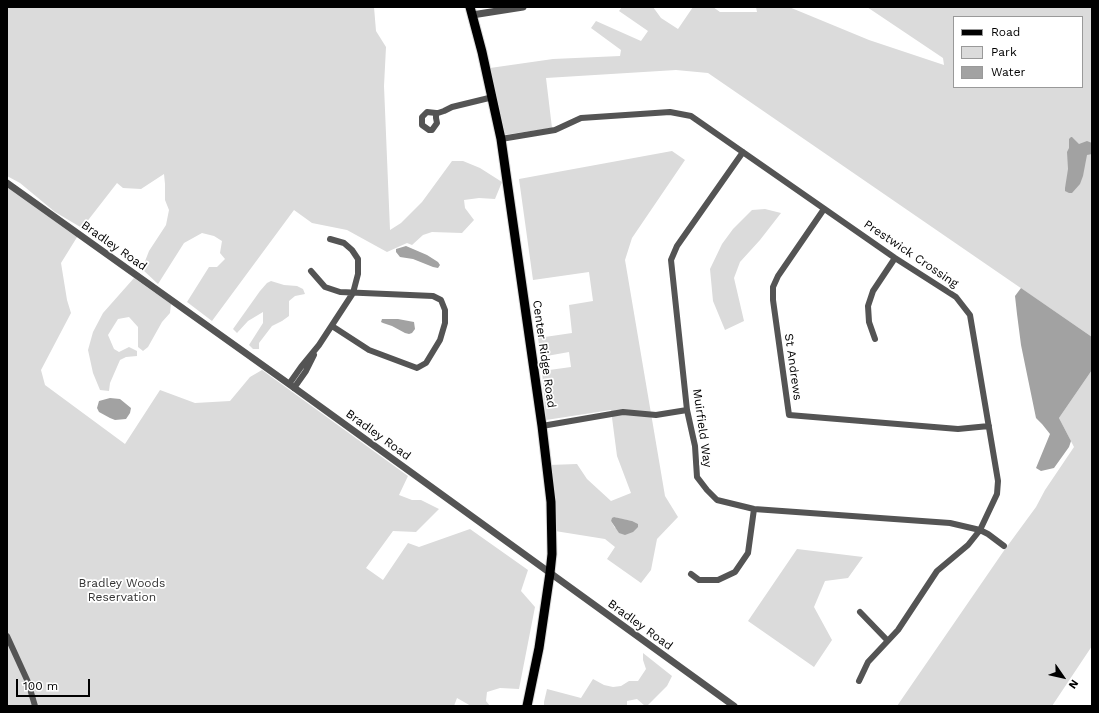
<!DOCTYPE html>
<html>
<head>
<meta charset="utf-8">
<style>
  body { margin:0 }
  #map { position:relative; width:1099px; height:713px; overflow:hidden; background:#fff; font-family:"Work Sans",sans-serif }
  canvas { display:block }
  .frame { position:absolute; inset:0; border:8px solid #000; pointer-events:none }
  .legend { position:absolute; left:953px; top:16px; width:130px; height:72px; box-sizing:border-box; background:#fff; border:1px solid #999; margin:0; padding:5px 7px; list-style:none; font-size:12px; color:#000 }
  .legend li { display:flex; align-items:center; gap:8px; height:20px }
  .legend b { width:20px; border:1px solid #999 }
  .north { position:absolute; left:1043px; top:657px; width:40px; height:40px; -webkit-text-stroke:3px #fff; paint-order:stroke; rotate:124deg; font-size:11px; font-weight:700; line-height:16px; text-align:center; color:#000 }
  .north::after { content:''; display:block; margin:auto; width:14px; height:18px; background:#000; clip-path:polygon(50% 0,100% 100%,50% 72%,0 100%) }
  .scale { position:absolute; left:16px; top:679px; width:74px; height:18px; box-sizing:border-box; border:2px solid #000; border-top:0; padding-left:5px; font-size:12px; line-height:14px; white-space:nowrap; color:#000; -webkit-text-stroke:3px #fff; paint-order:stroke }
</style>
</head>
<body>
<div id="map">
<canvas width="1099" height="713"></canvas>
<div class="frame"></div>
<ul class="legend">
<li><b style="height:5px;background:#000"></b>Road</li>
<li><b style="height:11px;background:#dbdbdb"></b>Park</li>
<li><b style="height:11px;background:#a2a2a2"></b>Water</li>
</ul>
<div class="north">N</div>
<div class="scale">100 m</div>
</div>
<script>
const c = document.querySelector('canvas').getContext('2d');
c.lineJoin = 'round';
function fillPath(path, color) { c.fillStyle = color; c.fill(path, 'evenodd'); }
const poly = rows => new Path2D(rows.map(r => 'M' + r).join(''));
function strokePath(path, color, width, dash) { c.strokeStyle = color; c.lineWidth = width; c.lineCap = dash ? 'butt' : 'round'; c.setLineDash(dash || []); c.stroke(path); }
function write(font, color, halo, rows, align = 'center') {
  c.font = font + ' "Work Sans",sans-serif'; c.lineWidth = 3.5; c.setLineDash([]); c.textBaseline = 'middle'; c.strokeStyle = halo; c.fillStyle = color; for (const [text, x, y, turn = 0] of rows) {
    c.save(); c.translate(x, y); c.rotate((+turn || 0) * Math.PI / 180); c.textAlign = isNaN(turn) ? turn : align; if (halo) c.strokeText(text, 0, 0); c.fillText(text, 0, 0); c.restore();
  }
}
const green = poly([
  [7,7,374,7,376,31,386,47,384,86,390,230,401,223,422,202,452,161,463,161,480,168,502,182,495,199,479,198,464,200,465,208,474,220,462,233,432,232,423,235,412,245,407,243,387,252,347,230,312,223,294,210,212,321,187,302,209,267,217,267,225,259,220,253,222,241,214,236,202,233,184,243,158,284,142,269,149,251,166,225,169,210,165,200,165,184,164,174,141,189,123,188,117,183,82,228,55,212,20,183,7,176],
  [622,7,653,7,661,18,678,29,693,7,713,7,720,12,757,12,756,7,789,7,869,40,944,65,943,58,867,7,1092,7,1092,337,708,73,676,70,546,78,552,128,503,135,490,68,553,59,620,56,621,50,591,28,596,21,641,41,648,31,619,11],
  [954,17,1082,17,1082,87,954,87],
  [672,151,685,160,632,238,625,260,665,496,678,517,657,539,651,570,641,583,607,559,615,547,605,539,555,531,549,465,577,464,587,479,611,501,631,493,617,456,611,410,546,420,542,371,571,367,569,352,541,357,538,338,572,333,569,305,593,301,589,272,533,280,519,179],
  [614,517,621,519,632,521,615,528,611,521],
  [7,183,79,234,61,263,67,300,71,313,41,370,45,385,125,444,160,390,195,403,230,401,250,377,262,370,408,476,399,495,412,500,421,500,439,509,416,532,393,531,366,568,383,580,408,543,419,547,470,529,528,570,521,591,535,607,519,689,500,688,487,692,486,701,490,706,471,706,457,698,454,706,7,706],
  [765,209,781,213,760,240,740,262,734,278,744,321,725,330,713,301,710,269,722,244,733,229,752,210],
  [134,278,171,304,170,313,162,322,148,347,143,351,138,347,138,327,129,317,118,319,108,335,114,349,119,352,129,347,137,351,137,356,126,357,120,360,110,383,109,391,100,390,93,373,88,350,93,332,103,313],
  [271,281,284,285,297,286,303,289,305,294,295,296,289,301,289,316,282,321,272,326,259,343,259,349,253,349,249,345,263,323,263,312,248,321,237,333,233,329,260,291,267,283],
  [1092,370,1092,646,1052,706,897,706,1003,552,1036,507,1045,490,1074,447,1059,418],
  [797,549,863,557,848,578,825,581,814,607,832,640,814,667,748,621],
  [643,653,672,676,667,686,647,706,645,706,637,699,627,701,627,706,544,706,544,702,547,689,581,698,593,679,604,685,613,687,621,686,629,681,638,681,646,669,643,660]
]);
const water = poly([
  [1071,137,1072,137,1079,144,1087,141,1092,143,1092,154,1087,155,1083,176,1080,184,1072,193,1069,193,1065,191,1065,188,1068,169,1067,152,1069,148,1069,139],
  [406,246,427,255,438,262,440,265,438,268,433,267,413,259,400,257,396,252,396,249],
  [1021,288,1092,337,1092,370,1059,418,1071,441,1069,447,1054,468,1041,471,1036,468,1050,434,1042,424,1036,418,1021,345,1017,314,1015,296],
  [382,319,398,319,414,322,415,329,412,333,409,334,405,333,392,326,383,323,381,322],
  [110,398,120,399,131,408,130,413,126,419,115,420,110,418,99,412,97,408,99,401],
  [614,517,632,521,638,524,638,527,633,532,625,535,619,533,611,521,612,518]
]);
const minor = poly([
  [436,113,436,118,437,123,432,130,429,130,422,125,422,117,427,112,436,113,438,113,444,111,452,107,493,97],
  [501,139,555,130,581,118,670,112,691,116,895,258,956,297,970,315,998,481,997,494,980,530,968,545,937,571,898,630,868,662,859,681],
  [743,152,677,246,671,260,687,410,695,446,697,477,707,490,717,500,754,509,950,523,980,530,988,534,1004,546],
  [824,209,778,276,773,287,773,300,789,415,958,429,989,426],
  [311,271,325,287,340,292,433,296,441,300,445,310,445,323,440,340,426,363,417,368,369,350,332,326],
  [875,339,869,322,868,306,873,291,895,258],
  [289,384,301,367,319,345,353,293,358,274,358,259,352,250,344,243,330,239],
  [294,388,306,371,314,355],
  [542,426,623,412,656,415,687,410],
  [691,574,699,580,718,580,735,572,748,553,754,509],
  [860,612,887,640],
  [7,636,28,682,35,706]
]);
const tertiary = poly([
  [472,15,523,7],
  [7,183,289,384,734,706]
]);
const primary = poly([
  [470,7,482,52,501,139,542,426,551,502,552,554,550,573,539,648,527,706]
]);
const streetNames = [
  ["Bradley Road",114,246,35],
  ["Prestwick Crossing",911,254,34],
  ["Center Ridge Road",544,354,82],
  ["St Andrews",793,367,82],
  ["Muirfield Way",702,428,82],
  ["Bradley Road",378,435,36],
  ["Bradley Road",640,625,36]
];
const parkNames = [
  ["Bradley Woods",122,583],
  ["Reservation",122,597]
];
fillPath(green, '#dbdbdb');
fillPath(water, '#a2a2a2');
strokePath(primary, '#dbdbdb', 11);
strokePath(minor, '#545454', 6);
strokePath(tertiary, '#545454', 7);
strokePath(primary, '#000', 9);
write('12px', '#000', '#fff', streetNames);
write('12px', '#323232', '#fff', parkNames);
</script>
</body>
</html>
